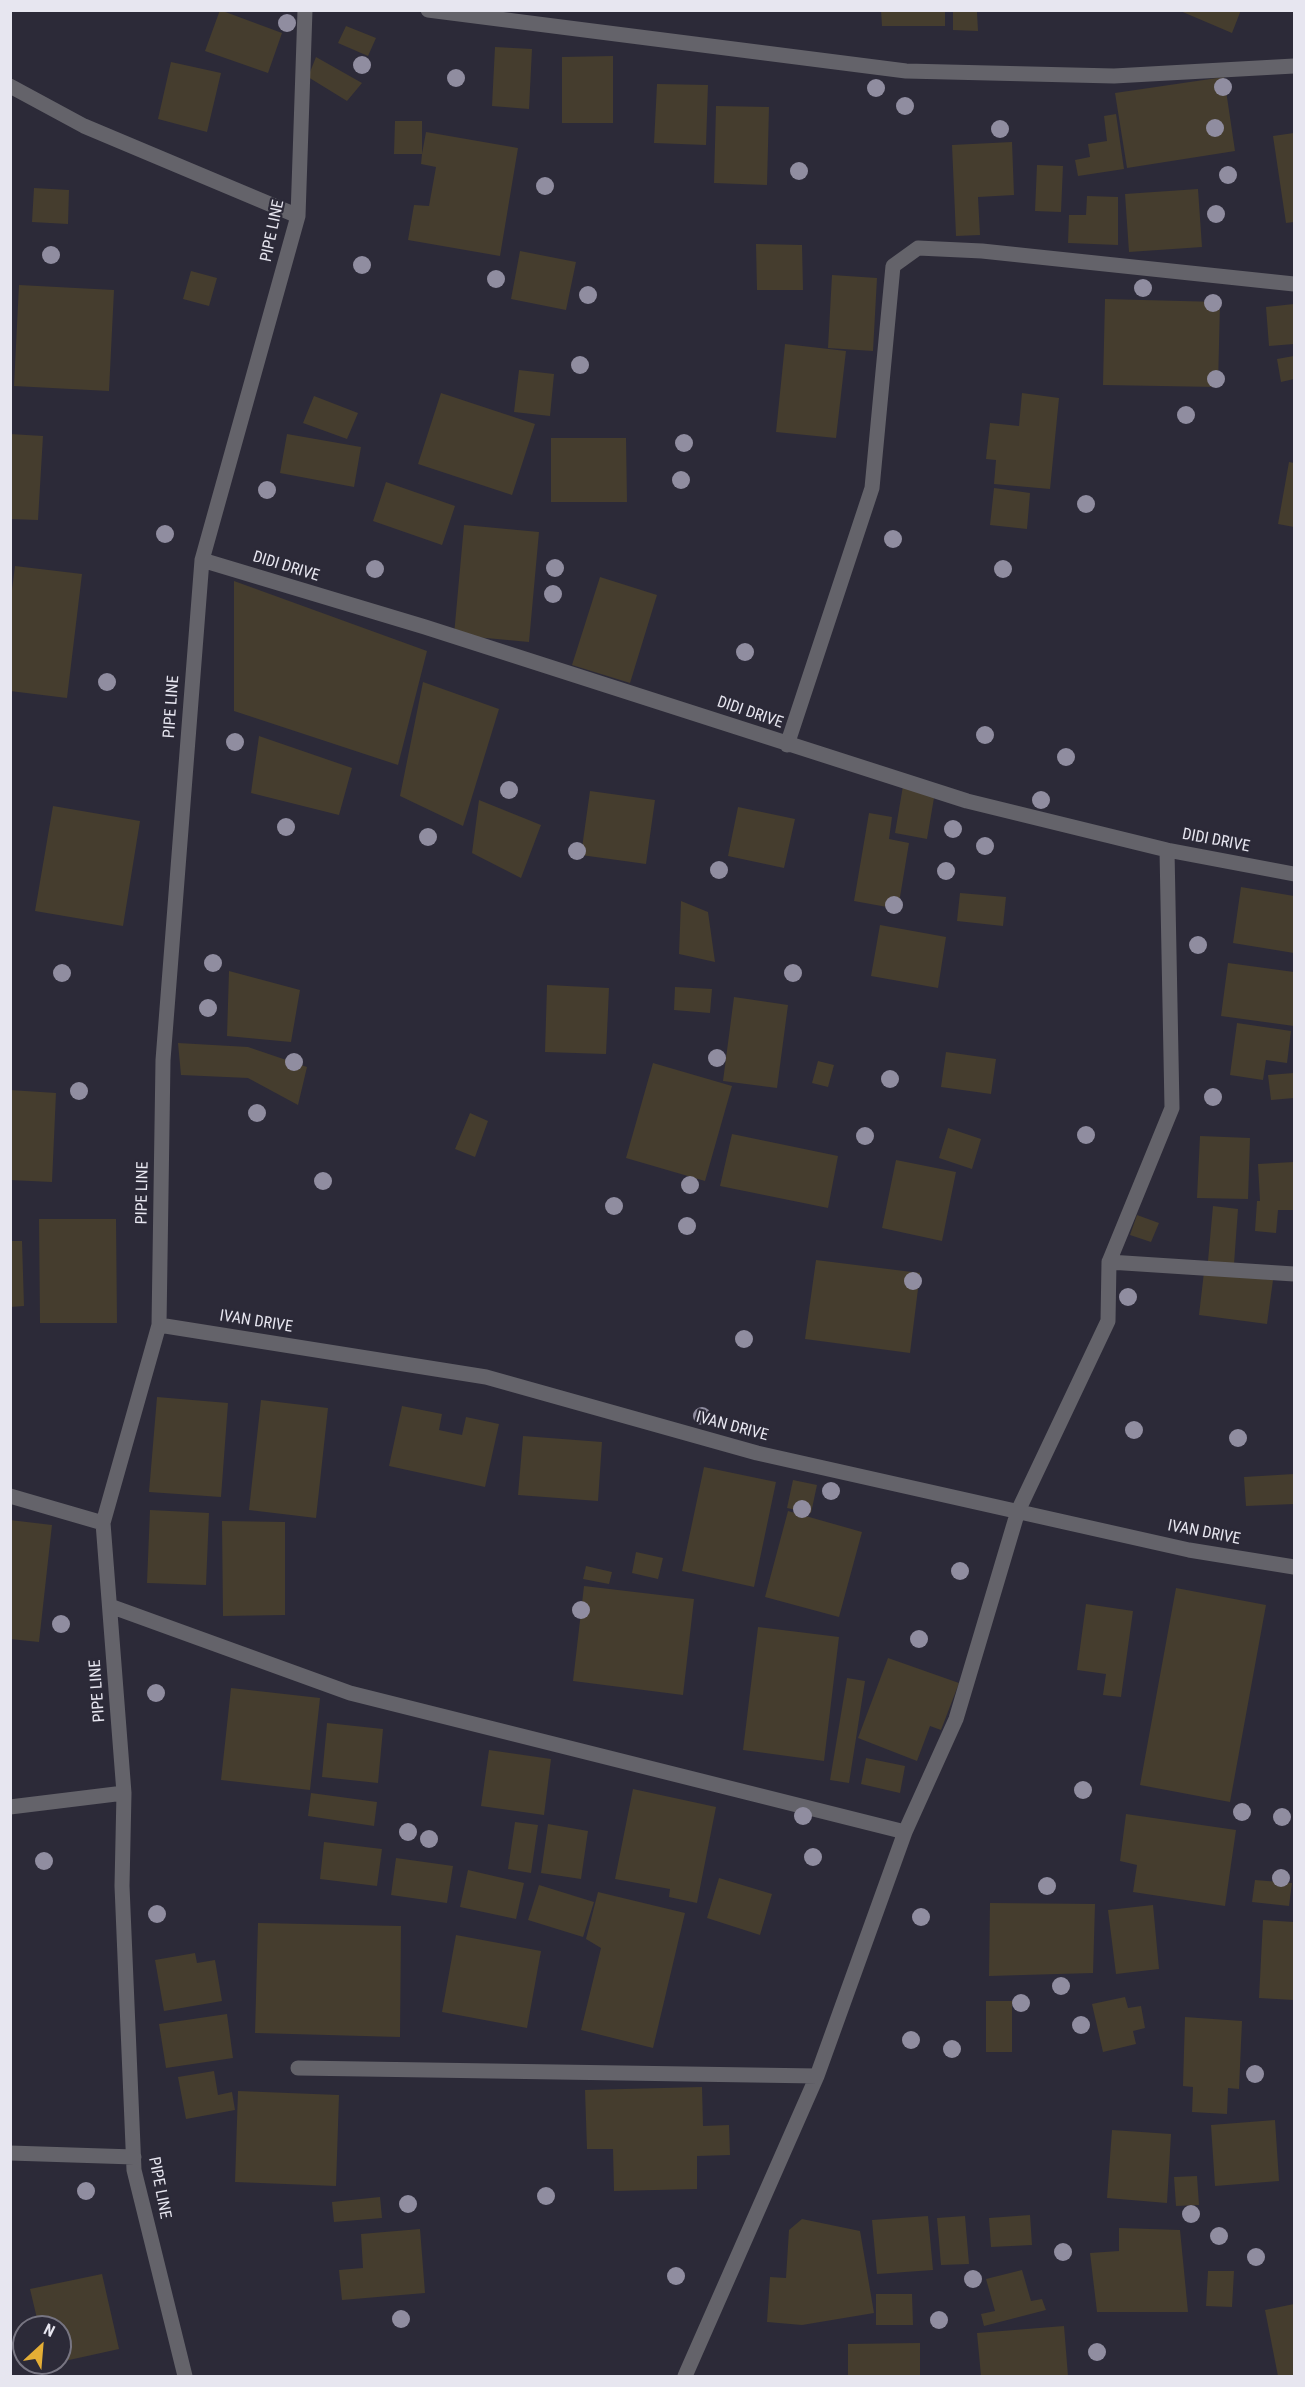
<!DOCTYPE html>
<html>
<head>
<meta charset="utf-8">
<style>
  body { margin:0 }
  #map { position:relative; width:1305px; height:2387px; overflow:hidden; background:#2c2a38; font-family:"Roboto Condensed",sans-serif }
  canvas { display:block }
  .frame { position:absolute; inset:0; border:12px solid #e7e6f0; pointer-events:none }
  .north { position:absolute; left:12px; top:2315px; width:60px; height:60px; box-sizing:border-box; background:#2c2a38; border:2px solid #777582; border-radius:50%; rotate:26deg; font-size:16px; font-weight:700; line-height:24px; text-align:center; color:#e7e6f0 }
  .north::after { content:''; display:block; margin:auto; width:21px; height:27px; background:#e4ae35; clip-path:polygon(50% 0,100% 100%,50% 72%,0 100%) }
</style>
</head>
<body>
<div id="map">
<canvas width="1305" height="2387"></canvas>
<div class="frame"></div>
<div class="north">N</div>
</div>
<script>
const c = document.querySelector('canvas').getContext('2d');
c.lineJoin = 'round';
function fillPath(path, color) { c.fillStyle = color; c.fill(path, 'evenodd'); }
const poly = rows => new Path2D(rows.map(r => 'M' + r).join(''));
function strokePath(path, color, width, dash) { c.strokeStyle = color; c.lineWidth = width; c.lineCap = dash ? 'butt' : 'round'; c.setLineDash(dash || []); c.stroke(path); }
function write(font, color, halo, rows, align = 'center') {
  c.font = font + ' "Roboto Condensed",sans-serif'; c.lineWidth = 4.5; c.setLineDash([]); c.textBaseline = 'middle'; c.strokeStyle = halo; c.fillStyle = color; for (const [text, x, y, turn = 0] of rows) {
    c.save(); c.translate(x, y); c.rotate((+turn || 0) * Math.PI / 180); c.textAlign = isNaN(turn) ? turn : align; if (halo) c.strokeText(text, 0, 0); c.fillText(text, 0, 0); c.restore();
  }
}
const building = poly([
  [220,10,282,33,268,73,205,51],
  [881,10,945,10,945,26,882,26],
  [1178,10,1241,10,1232,33],
  [953,12,977,12,978,31,953,30],
  [346,26,376,38,368,56,338,43],
  [495,47,532,49,529,109,492,106],
  [613,56,613,123,562,123,562,57],
  [316,57,362,83,347,101,308,77],
  [171,62,221,73,207,132,158,119],
  [1224,77,1235,151,1127,168,1115,93],
  [657,84,708,85,706,145,654,143],
  [716,106,769,107,767,185,714,183],
  [1116,114,1124,169,1078,176,1075,160,1090,157,1088,144,1107,141,1104,116],
  [395,121,422,121,422,154,426,132,518,148,500,256,408,240,414,205,429,206,436,167,421,164,422,154,394,154],
  [1294,133,1294,222,1286,223,1273,136],
  [1012,142,1014,195,978,197,980,235,956,236,952,145],
  [1037,165,1063,166,1061,212,1035,211],
  [34,188,69,190,68,224,32,222],
  [1198,189,1202,247,1129,252,1125,194],
  [1087,196,1118,197,1118,245,1068,243,1069,215,1086,215],
  [756,244,802,245,803,290,757,290],
  [520,251,576,262,566,310,511,299],
  [191,271,217,278,209,306,183,299],
  [832,275,877,278,873,351,828,348],
  [19,285,114,290,109,391,14,386],
  [1105,299,1220,302,1218,387,1103,385],
  [1294,304,1294,344,1269,346,1266,307],
  [785,344,846,351,836,438,776,432],
  [1294,356,1294,379,1281,382,1277,359],
  [519,370,554,374,550,416,514,412],
  [441,393,535,424,512,495,418,464],
  [1022,393,1059,398,1050,489,994,484,996,460,986,459,990,423,1019,426],
  [314,396,358,413,347,439,303,423],
  [10,434,43,436,38,520,10,519],
  [287,434,361,447,354,487,280,473],
  [551,438,626,438,627,502,551,502],
  [1289,462,1294,463,1294,527,1278,524],
  [386,482,455,506,442,545,373,521],
  [994,488,1030,493,1027,529,990,525],
  [464,525,539,532,529,642,454,635],
  [15,566,82,574,67,698,10,691,10,606],
  [600,577,657,595,630,683,572,665],
  [234,581,427,651,398,765,234,711],
  [423,682,499,709,463,826,400,796],
  [259,736,352,768,339,815,251,793],
  [903,786,935,792,927,839,895,833],
  [590,791,655,800,646,864,581,855],
  [479,800,541,825,521,878,472,853],
  [53,806,140,821,123,926,35,911],
  [738,807,795,819,784,868,728,856],
  [869,813,892,817,889,839,909,843,898,909,854,901],
  [1241,887,1294,896,1294,953,1233,943],
  [960,893,1006,897,1003,926,957,921],
  [681,901,708,912,715,962,679,954],
  [880,925,946,937,938,988,871,976],
  [1228,963,1294,972,1294,1026,1221,1016],
  [229,971,300,990,291,1042,227,1036],
  [547,985,609,988,606,1054,545,1052],
  [675,987,712,989,710,1013,674,1010],
  [734,997,788,1005,777,1088,723,1081],
  [1237,1023,1291,1031,1287,1063,1266,1060,1263,1080,1230,1075],
  [178,1043,248,1047,307,1067,298,1105,248,1078,181,1075],
  [946,1052,996,1059,991,1094,941,1087],
  [818,1061,834,1065,828,1087,812,1083],
  [653,1063,732,1086,705,1181,626,1158],
  [1294,1073,1294,1098,1271,1100,1268,1075],
  [10,1090,56,1093,52,1182,10,1180],
  [470,1113,488,1121,475,1157,455,1149],
  [948,1128,981,1139,972,1169,939,1158],
  [732,1134,838,1156,828,1208,720,1186],
  [1200,1136,1250,1138,1248,1199,1197,1198],
  [896,1160,956,1172,942,1241,882,1228],
  [1294,1162,1294,1210,1278,1210,1276,1233,1255,1231,1257,1201,1260,1201,1258,1164],
  [1213,1206,1238,1209,1234,1264,1208,1261],
  [1137,1215,1159,1223,1151,1242,1130,1235],
  [39,1219,116,1219,117,1323,40,1323],
  [10,1241,22,1241,24,1306,10,1307],
  [816,1260,920,1273,910,1353,805,1339],
  [1204,1272,1273,1280,1267,1324,1199,1315],
  [157,1397,228,1403,221,1497,149,1492],
  [261,1400,328,1408,316,1518,249,1510],
  [402,1406,442,1414,439,1430,462,1435,466,1417,499,1424,485,1487,389,1466],
  [523,1436,602,1442,598,1501,518,1495],
  [704,1467,776,1482,754,1587,682,1571],
  [1294,1474,1294,1504,1246,1506,1244,1477],
  [793,1480,817,1485,811,1513,787,1508],
  [150,1510,209,1513,206,1585,147,1583],
  [788,1511,862,1532,839,1617,765,1597],
  [10,1520,52,1525,39,1642,10,1639],
  [222,1521,285,1522,285,1615,223,1616],
  [636,1552,663,1558,658,1579,632,1573],
  [586,1566,612,1572,609,1584,583,1579],
  [584,1586,694,1599,683,1695,573,1681],
  [1176,1588,1266,1605,1230,1802,1140,1785],
  [1086,1604,1133,1611,1121,1697,1103,1695,1106,1674,1077,1670],
  [758,1627,839,1637,824,1761,743,1750],
  [888,1658,959,1683,941,1730,930,1726,917,1761,858,1738],
  [847,1678,865,1681,849,1783,830,1780],
  [231,1688,320,1698,310,1790,221,1780],
  [327,1723,383,1729,378,1783,322,1777],
  [489,1750,551,1759,544,1815,481,1806],
  [866,1758,905,1766,900,1793,861,1784],
  [633,1789,716,1807,697,1903,669,1897,670,1889,615,1879],
  [311,1793,377,1802,374,1826,308,1816],
  [1126,1814,1236,1830,1225,1906,1133,1892,1137,1865,1120,1861],
  [515,1822,538,1825,531,1873,508,1869],
  [548,1824,588,1831,581,1879,541,1873],
  [324,1842,382,1849,377,1886,320,1879],
  [396,1858,453,1866,447,1903,391,1895],
  [468,1870,524,1883,516,1919,460,1907],
  [719,1878,772,1894,760,1935,707,1918],
  [1255,1880,1292,1883,1289,1906,1252,1902],
  [539,1885,594,1902,583,1937,528,1920],
  [598,1892,685,1913,653,2048,581,2030,601,1948,586,1939],
  [990,1903,1095,1904,1093,1973,989,1976],
  [1153,1905,1159,1969,1116,1974,1108,1910],
  [1263,1920,1294,1922,1294,2000,1259,1998],
  [258,1923,401,1926,400,2037,255,2033],
  [456,1935,541,1951,527,2028,442,2012],
  [195,1953,197,1963,215,1960,222,2001,164,2011,155,1960],
  [1125,1997,1128,2008,1141,2006,1145,2028,1133,2031,1136,2044,1103,2052,1092,2004],
  [986,2001,1012,2001,1012,2052,986,2052],
  [227,2014,233,2058,166,2068,159,2024],
  [1185,2017,1242,2021,1239,2089,1228,2088,1227,2114,1192,2112,1193,2087,1183,2086],
  [214,2071,218,2095,232,2092,235,2110,186,2119,178,2077],
  [702,2087,703,2126,729,2125,730,2155,697,2156,697,2189,614,2191,613,2149,587,2149,585,2090],
  [238,2091,339,2095,336,2186,235,2182],
  [1275,2120,1279,2181,1215,2186,1211,2125],
  [1112,2130,1171,2134,1167,2203,1107,2198],
  [1197,2176,1199,2205,1176,2206,1174,2177],
  [380,2197,382,2218,334,2222,332,2202],
  [1030,2215,1032,2245,991,2247,989,2218],
  [928,2216,933,2270,877,2274,872,2220],
  [965,2216,969,2264,941,2265,937,2218],
  [802,2219,860,2231,874,2313,802,2325,767,2322,770,2277,786,2278,789,2230],
  [1119,2228,1180,2230,1188,2312,1097,2312,1090,2253,1119,2251],
  [420,2229,425,2293,342,2300,339,2270,363,2268,361,2234],
  [1022,2270,1031,2301,1042,2299,1046,2310,984,2326,981,2314,995,2311,986,2279],
  [1208,2271,1234,2271,1232,2307,1206,2306],
  [102,2274,119,2349,60,2362,60,2327,39,2327,30,2289],
  [876,2294,912,2294,913,2325,876,2325],
  [1294,2304,1294,2376,1278,2376,1265,2310],
  [1064,2326,1068,2376,981,2376,977,2333],
  [920,2343,920,2376,848,2376,848,2344]
]);
const minor = poly([
  [428,10,906,71,1114,76,1294,66],
  [10,86,84,126,298,216],
  [202,560,425,627,967,801,1167,850,1294,874],
  [787,745,872,488,893,266,918,248,982,251,1294,284],
  [1109,1262,1294,1274],
  [159,1325,486,1377,757,1453,1189,1550,1294,1567],
  [10,1496,103,1523],
  [110,1606,350,1693,905,1832],
  [10,1807,124,1793],
  [298,2068,817,2076],
  [10,2153,134,2157],
  [185,2376,134,2170,122,1886,124,1793,103,1523,159,1325,163,1060,202,560,298,216,305,10],
  [685,2376,817,2076,905,1832,956,1719,1018,1511,1108,1321,1109,1262,1172,1108,1167,850]
]);
const trees = [
  [287,23],
  [362,65],
  [456,78],
  [1223,87],
  [876,88],
  [905,106],
  [1215,128],
  [1000,129],
  [799,171],
  [1228,175],
  [545,186],
  [1216,214],
  [51,255],
  [362,265],
  [496,279],
  [1143,288],
  [588,295],
  [1213,303],
  [580,365],
  [1216,379],
  [1186,415],
  [684,443],
  [681,480],
  [267,490],
  [1086,504],
  [165,534],
  [893,539],
  [555,568],
  [375,569],
  [1003,569],
  [553,594],
  [745,652],
  [107,682],
  [985,735],
  [235,742],
  [1066,757],
  [509,790],
  [1041,800],
  [286,827],
  [953,829],
  [428,837],
  [985,846],
  [577,851],
  [719,870],
  [946,871],
  [894,905],
  [1198,945],
  [213,963],
  [62,973],
  [793,973],
  [208,1008],
  [717,1058],
  [294,1062],
  [890,1079],
  [79,1091],
  [1213,1097],
  [257,1113],
  [1086,1135],
  [865,1136],
  [323,1181],
  [690,1185],
  [614,1206],
  [687,1226],
  [913,1281],
  [1128,1297],
  [744,1339],
  [702,1416],
  [1134,1430],
  [1238,1438],
  [831,1491],
  [802,1509],
  [960,1571],
  [581,1610],
  [61,1624],
  [919,1639],
  [156,1693],
  [1083,1790],
  [1242,1812],
  [803,1816],
  [1282,1817],
  [408,1832],
  [429,1839],
  [813,1857],
  [44,1861],
  [1281,1878],
  [1047,1886],
  [157,1914],
  [921,1917],
  [1061,1986],
  [1021,2003],
  [1081,2025],
  [911,2040],
  [952,2049],
  [1255,2074],
  [86,2191],
  [546,2196],
  [408,2204],
  [1191,2214],
  [1219,2236],
  [1063,2252],
  [1256,2257],
  [676,2276],
  [973,2279],
  [401,2319],
  [939,2320],
  [1097,2352]
];
const streetNames = [
  ["PIPE LINE",273,231,-78],
  ["DIDI DRIVE",286,567,17],
  ["PIPE LINE",172,707,-86],
  ["DIDI DRIVE",750,713,19],
  ["DIDI DRIVE",1216,841,11],
  ["PIPE LINE",143,1193,-89],
  ["IVAN DRIVE",256,1322,9],
  ["IVAN DRIVE",732,1427,15],
  ["IVAN DRIVE",1204,1533,11],
  ["PIPE LINE",98,1691,-94],
  ["PIPE LINE",159,2188,79]
];
fillPath(building, '#453d2e');
strokePath(minor, '#64636a', 15);
c.fillStyle = '#908da0';
for (const [x, y] of trees) { c.beginPath(); c.arc(x, y, 9, 0, 2 * Math.PI); c.fill(); }
write('16px', '#e7e6f0', '#2c2a38', streetNames);
</script>
</body>
</html>
